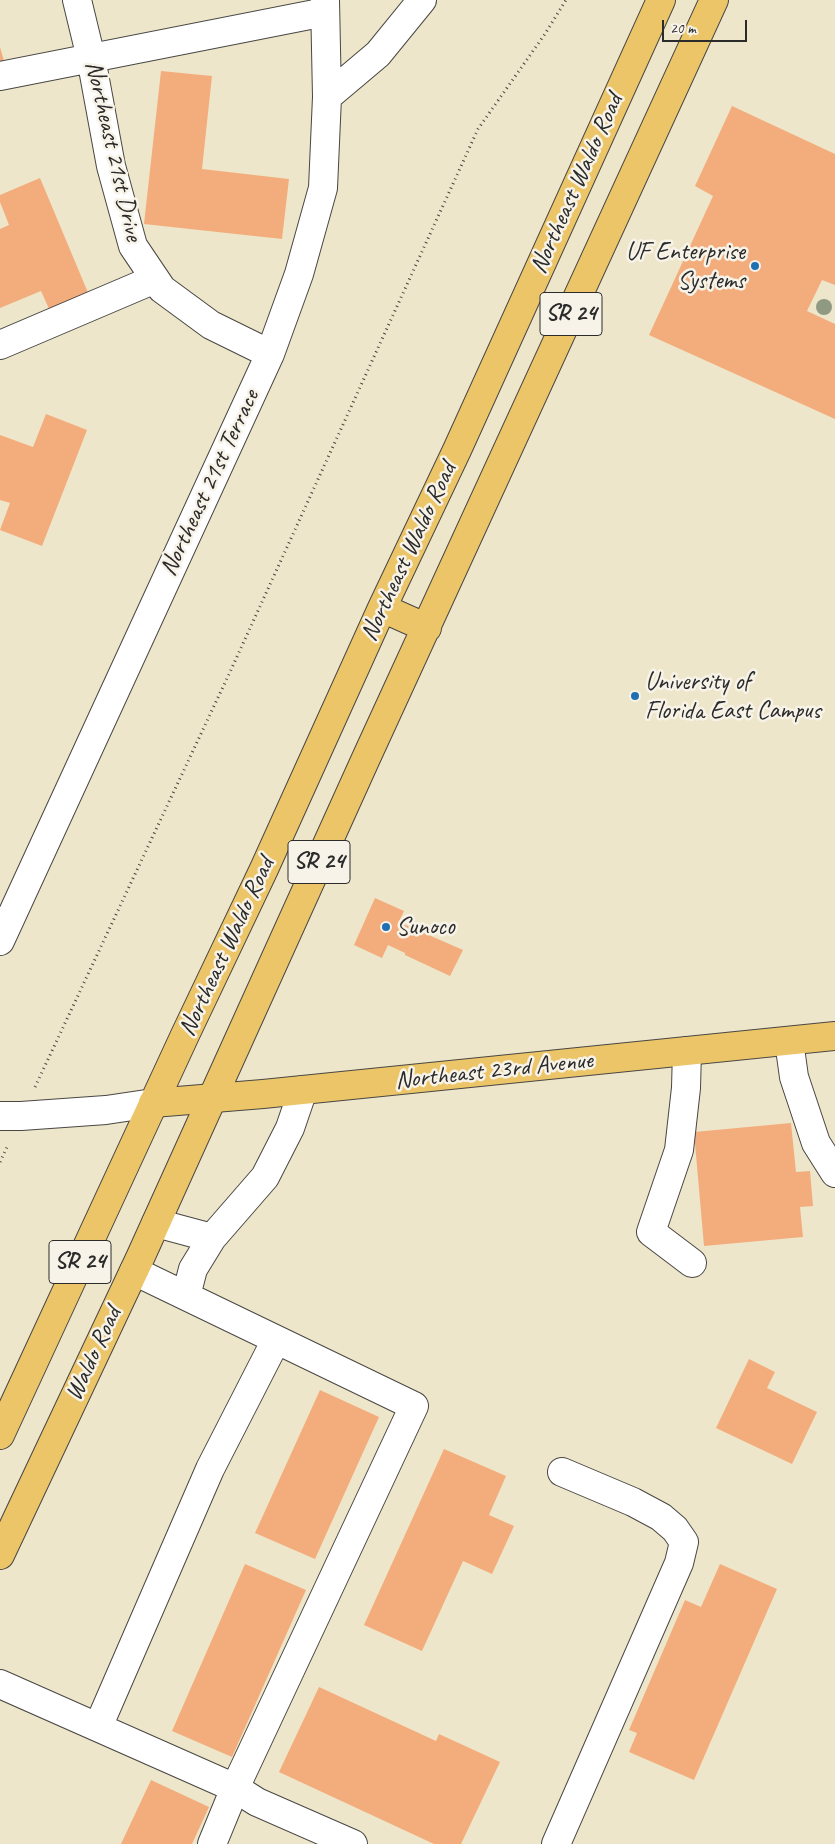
<!DOCTYPE html>
<html>
<head>
<meta charset="utf-8">
<style>
  body { margin:0 }
  #map { position:relative; width:835px; height:1844px; overflow:hidden; background:#eee6ca; font-family:Caveat,sans-serif }
  canvas { display:block }
  .scale { position:absolute; left:662px; top:20px; width:85px; height:22px; box-sizing:border-box; border:2px solid #2b2b2b; border-top:0; padding-left:6px; font-size:15px; line-height:18px; white-space:nowrap; color:#2b2b2b; -webkit-text-stroke:4px #f7f3e8; paint-order:stroke }
</style>
</head>
<body>
<div id="map">
<canvas width="835" height="1844"></canvas>
<div class="scale">20 m</div>
</div>
<script>
const c = document.querySelector('canvas').getContext('2d');
c.lineJoin = 'round';
function fillPath(path, color) { c.fillStyle = color; c.fill(path, 'evenodd'); }
const poly = rows => new Path2D(rows.map(r => 'M' + r).join(''));
function strokePath(path, color, width, dash) { c.strokeStyle = color; c.lineWidth = width; c.lineCap = dash ? 'butt' : 'round'; c.setLineDash(dash || []); c.stroke(path); }
function write(font, color, halo, rows, align = 'center') {
  c.font = font + ' Caveat,sans-serif'; c.lineWidth = 5; c.setLineDash([]); c.textBaseline = 'middle'; c.strokeStyle = halo; c.fillStyle = color; for (const [text, x, y, turn = 0] of rows) {
    c.save(); c.translate(x, y); c.rotate((+turn || 0) * Math.PI / 180); c.textAlign = isNaN(turn) ? turn : align; if (halo) c.strokeText(text, 0, 0); c.fillText(text, 0, 0); c.restore();
  }
}
const building = poly([
  [0,47,4,61,0,62],
  [161,71,212,76,202,169,289,179,282,239,144,224],
  [732,106,835,154,835,285,822,280,807,311,835,324,835,419,649,335,713,196,695,186],
  [40,178,89,295,50,311,41,291,0,308,0,229,9,225,0,202,0,195],
  [46,414,87,430,42,546,0,530,10,503,0,500,0,435,33,447],
  [375,898,404,911,399,922,463,950,450,976,405,955,405,953,388,945,382,958,354,945],
  [791,1123,796,1172,810,1171,813,1206,800,1207,803,1237,704,1246,694,1132],
  [749,1359,775,1372,767,1388,817,1412,792,1464,716,1428],
  [320,1390,379,1417,315,1559,255,1533],
  [444,1449,506,1476,489,1515,514,1526,492,1574,463,1561,422,1651,364,1625],
  [245,1564,306,1590,232,1757,172,1731],
  [720,1564,777,1589,694,1780,629,1752,637,1733,629,1730,685,1600,701,1607],
  [319,1687,436,1741,439,1734,500,1762,461,1844,434,1844,279,1772],
  [151,1780,209,1807,192,1844,121,1844]
]);
const path = poly([
  [35,1087,230,672,478,129,545,34,566,0],
  [0,1162,8,1145]
]);
const minor = poly([
  [77,0,91,58,111,166,133,246,162,289,211,325,270,354],
  [0,76,325,12],
  [327,97,378,54,422,0],
  [0,345,155,279],
  [0,941,270,354,299,274,323,188,327,97,325,0],
  [789,1041,794,1077,816,1143,835,1173],
  [687,1051,686,1088,679,1150,651,1232,692,1263],
  [0,1116,21,1116,106,1110,153,1103],
  [156,1223,212,1238,265,1177,290,1128,303,1090],
  [134,1271,414,1406,235,1788,212,1844],
  [186,1296,193,1269,212,1238],
  [0,1684,235,1788,257,1802,353,1844],
  [98,1727,210,1469,276,1340],
  [556,1844,679,1563,684,1542,675,1529,661,1517,633,1502,562,1472]
]);
const major = poly([
  [153,1103,263,1094,835,1036]
]);
const highway = poly([
  [382,608,427,628],
  [0,1435,185,1035,264,869,382,608,457,450,661,0],
  [0,1555,140,1258,367,756,714,0]
]);
const trees = [
  [824,307]
];
const markers = [
  [755,266,5,"#1f6fb2"],
  [635,696,5,"#1f6fb2"],
  [386,927,5,"#1f6fb2"]
];
const shields = [
  [571,314,62],
  [319,862,62],
  [80,1262,62]
];
const shieldNames = [
  ["SR 24",571,314],
  ["SR 24",319,862],
  ["SR 24",80,1262]
];
const streetNames = [
  ["Northeast 21st Drive",113,151,77],
  ["Northeast Waldo Road",577,184,-66],
  ["Northeast 21st Terrace",210,483,-65],
  ["Northeast Waldo Road",409,552,-65],
  ["Northeast Waldo Road",227,947,-65],
  ["Northeast 23rd Avenue",494,1071,-6],
  ["Waldo Road",94,1354,-65]
];
const poiNames = [
  ["UF Enterprise",745,252,"right"],
  ["Systems",745,281,"right"],
  ["University of",645,682],
  ["Florida East Campus",645,711],
  ["Sunoco",396,927]
];
fillPath(building, '#f3ad7c');
strokePath(minor, '#484743', 30);
strokePath(major, '#484743', 30);
strokePath(highway, '#484743', 30);
strokePath(path, '#484743', 3, [1, 4]);
strokePath(minor, '#fff', 28);
strokePath(major, '#ecc569', 28);
strokePath(highway, '#ecc569', 28);
c.fillStyle = '#909a83';
for (const [x, y] of trees) { c.beginPath(); c.arc(x, y, 8, 0, 2 * Math.PI); c.fill(); }
for (const [x, y, r, color] of markers) { const dot = new Path2D(); dot.arc(x, y, r, 0, 2 * Math.PI); c.fillStyle = color; c.fill(dot); strokePath(dot, '#f7f3e8', 2); }
for (const [x, y, w] of shields) { const box = new Path2D(); box.roundRect(x - w / 2, y - 21.5, w, 43, 4); c.fillStyle = '#f7f3e8'; c.fill(box); strokePath(box, '#2b2b2b', 1); }
write('bold 24px', '#2b2b2b', null, shieldNames);
write('25px', '#2b2b2b', '#f7f3e8', streetNames);
write('25px', '#2b2b2b', '#f7f3e8', poiNames, 'left');
</script>
</body>
</html>
